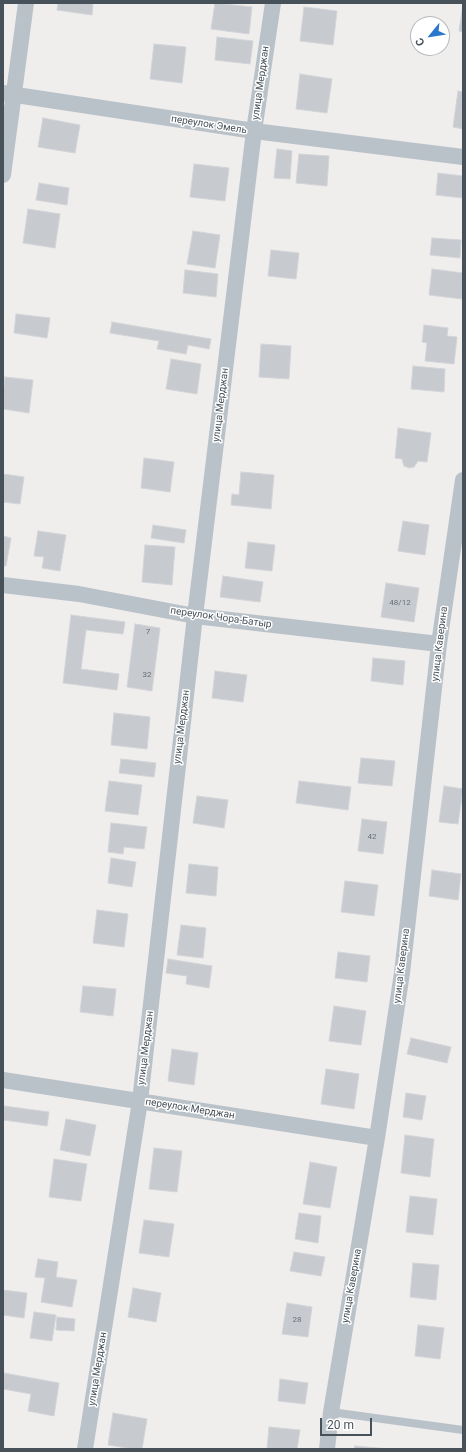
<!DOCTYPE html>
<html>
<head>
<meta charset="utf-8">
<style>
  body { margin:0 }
  #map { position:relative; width:466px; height:1452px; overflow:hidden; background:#f0eded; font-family:Roboto,sans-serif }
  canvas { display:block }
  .frame { position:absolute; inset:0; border:4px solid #475159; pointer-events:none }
  .north { position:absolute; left:410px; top:16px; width:40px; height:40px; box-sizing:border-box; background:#fff; border:1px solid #b5b9bd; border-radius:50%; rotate:240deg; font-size:11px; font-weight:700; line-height:16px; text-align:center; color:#475159 }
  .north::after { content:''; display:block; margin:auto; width:14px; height:18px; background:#2a78cd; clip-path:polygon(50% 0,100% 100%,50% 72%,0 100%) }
  .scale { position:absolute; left:320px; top:1418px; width:52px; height:18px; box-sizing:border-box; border:2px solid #475159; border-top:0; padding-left:5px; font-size:12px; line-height:14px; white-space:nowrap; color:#475159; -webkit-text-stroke:3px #fff; paint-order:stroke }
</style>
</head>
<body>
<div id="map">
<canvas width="466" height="1452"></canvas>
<div class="frame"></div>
<div class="north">С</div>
<div class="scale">20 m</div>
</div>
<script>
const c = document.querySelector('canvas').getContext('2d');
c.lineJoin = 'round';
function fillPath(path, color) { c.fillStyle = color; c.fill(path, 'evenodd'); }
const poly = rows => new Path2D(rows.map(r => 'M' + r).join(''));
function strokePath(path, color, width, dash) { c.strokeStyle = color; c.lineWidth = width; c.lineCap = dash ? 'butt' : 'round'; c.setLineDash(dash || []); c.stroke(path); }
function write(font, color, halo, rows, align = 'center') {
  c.font = font + ' Roboto,sans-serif'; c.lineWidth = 3; c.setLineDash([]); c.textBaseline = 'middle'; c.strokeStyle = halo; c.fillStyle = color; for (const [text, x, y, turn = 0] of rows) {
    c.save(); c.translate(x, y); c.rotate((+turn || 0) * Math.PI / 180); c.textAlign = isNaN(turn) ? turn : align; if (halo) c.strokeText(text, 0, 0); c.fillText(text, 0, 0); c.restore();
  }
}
const building = poly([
  [58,3,93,3,92,15,57,10,58,3],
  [215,3,252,7,249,34,211,29,215,3],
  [463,5,463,32,459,31,463,5],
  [304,7,337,11,333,45,300,41,304,7],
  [217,37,253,41,250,64,215,60,217,37],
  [154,44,186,47,182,83,150,79,154,44],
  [300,74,332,79,327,113,296,109,300,74],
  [458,91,463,92,463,129,453,127,458,91],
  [43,118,80,125,75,153,38,147,43,118],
  [277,149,292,151,290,179,274,178,277,149],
  [299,154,329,156,327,186,296,183,299,154],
  [194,164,229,168,225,201,190,197,194,164],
  [438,173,463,176,463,198,436,195,438,173],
  [39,183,69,188,67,205,36,200,39,183],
  [28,209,60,214,55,248,23,243,28,209],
  [193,231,220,235,215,268,187,264,193,231],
  [432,238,461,240,460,258,430,255,432,238],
  [271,250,299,253,296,279,268,276,271,250],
  [432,269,463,273,462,299,429,295,432,269],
  [185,270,218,274,216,297,183,293,185,270],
  [16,314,50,318,47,338,14,333,16,314],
  [112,322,211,339,209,349,188,345,186,354,157,349,159,341,110,333,112,322],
  [424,325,448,328,447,336,457,337,454,364,425,361,427,343,422,342,424,325],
  [261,344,291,346,289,379,259,377,261,344],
  [171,359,201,364,197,394,166,389,171,359],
  [413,366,445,369,444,392,411,389,413,366],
  [5,377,33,380,29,413,3,409,3,394,5,377],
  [398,428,431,433,427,462,418,461,414,467,409,468,404,466,402,459,395,458,398,428],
  [144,458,174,462,170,492,141,488,144,458],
  [241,472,274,475,271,509,231,505,232,494,239,495,241,472],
  [3,474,24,477,20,504,3,502,3,474],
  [403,521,429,525,425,555,398,551,403,521],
  [153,525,186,530,184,543,151,538,153,525],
  [38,531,66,535,60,571,42,568,44,557,34,556,38,531],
  [3,536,11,538,6,566,3,566,3,536],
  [248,542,275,545,272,571,245,568,248,542],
  [145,545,175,547,172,585,142,582,145,545],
  [223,576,263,582,260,602,220,597,223,576],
  [386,583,419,588,414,622,381,617,386,583],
  [71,615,125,622,123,634,86,630,81,669,119,674,117,690,63,683,71,615],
  [135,624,160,628,152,691,127,687,135,624],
  [373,658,405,661,403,685,371,681,373,658],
  [215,671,247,675,243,702,212,698,215,671],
  [114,713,150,717,147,749,111,745,114,713],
  [361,758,395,761,392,786,358,783,361,758],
  [121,759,156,763,154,777,119,773,121,759],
  [109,781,142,785,138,815,105,811,109,781],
  [299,781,351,787,348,810,296,803,299,781],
  [444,786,463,789,458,824,439,822,444,786],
  [197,796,228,800,224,828,193,823,197,796],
  [362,819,387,822,383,854,358,851,362,819],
  [111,823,147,827,144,849,124,847,123,854,108,852,111,823],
  [111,858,136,862,132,887,108,883,111,858],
  [189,864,218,867,216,896,186,893,189,864],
  [432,870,461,874,458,900,429,896,432,870],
  [345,881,378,885,374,916,341,912,345,881],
  [97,910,128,914,124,947,93,943,97,910],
  [181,925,206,928,203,958,177,955,181,925],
  [338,952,370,956,367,982,335,978,338,952],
  [168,959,212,966,209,988,186,984,187,976,166,973,168,959],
  [83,986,116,989,113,1016,80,1012,83,986],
  [334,1006,366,1011,361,1045,329,1041,334,1006],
  [411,1038,451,1047,447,1063,407,1054,411,1038],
  [172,1049,198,1053,194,1085,168,1081,172,1049],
  [326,1069,359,1074,354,1109,321,1104,326,1069],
  [406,1093,426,1096,422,1120,403,1117,406,1093],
  [4,1106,49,1112,47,1126,3,1120,4,1106],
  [66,1119,96,1125,90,1156,60,1150,66,1119],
  [405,1135,434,1139,430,1177,401,1173,405,1135],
  [154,1148,182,1151,177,1192,149,1189,154,1148],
  [54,1159,87,1164,81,1201,49,1197,54,1159],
  [310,1162,337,1167,330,1208,303,1204,310,1162],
  [410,1196,437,1199,433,1235,406,1232,410,1196],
  [299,1213,321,1216,318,1243,295,1239,299,1213],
  [144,1220,174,1224,169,1257,139,1253,144,1220],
  [294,1252,325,1257,321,1276,290,1271,294,1252],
  [38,1259,58,1262,56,1277,77,1280,72,1307,41,1302,45,1278,35,1277,38,1259],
  [413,1263,439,1265,436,1300,410,1297,413,1263],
  [133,1288,161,1293,156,1322,128,1317,133,1288],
  [3,1290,27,1293,24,1318,3,1315,3,1290],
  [287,1303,312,1307,308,1337,282,1334,287,1303],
  [34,1312,56,1315,52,1341,30,1338,34,1312],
  [57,1317,75,1319,74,1331,56,1330,57,1317],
  [418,1325,444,1328,440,1359,415,1356,418,1325],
  [4,1373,59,1383,54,1416,28,1411,31,1394,3,1389,4,1373],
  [280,1379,308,1383,305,1404,278,1401,280,1379],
  [113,1413,147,1419,142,1449,133,1449,108,1445,113,1413],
  [269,1427,300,1430,297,1449,267,1449,269,1427],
  [355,1446,389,1449,354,1449,355,1446]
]);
const lane = poly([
  [331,1412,463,1430]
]);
const street = poly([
  [3,93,254,131,463,157],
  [3,175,26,3],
  [3,585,79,594,195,616,439,644],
  [3,1080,377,1138],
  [85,1449,140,1101,195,616,254,131,273,3],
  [327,1449,331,1412,377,1138,402,973,439,644,463,480]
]);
const numberNames = [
  ["48/12",400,603],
  ["7",148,632],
  ["32",147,675],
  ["42",372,837],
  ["28",297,1320]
];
const streetNames = [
  ["улица Мерджан",261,83,-82],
  ["переулок Эмель",209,125,9],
  ["улица Мерджан",221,405,-83],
  ["переулок Чора-Батыр",221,618,8],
  ["улица Каверина",440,644,-83],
  ["улица Мерджан",182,727,-83],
  ["улица Каверина",402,966,-83],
  ["улица Мерджан",146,1048,-83],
  ["переулок Мерджан",190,1109,9],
  ["улица Каверина",352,1286,-80],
  ["улица Мерджан",98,1369,-81]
];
fillPath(building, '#c7cacf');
strokePath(building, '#d2d4d8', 1);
strokePath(lane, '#bac2c9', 8);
strokePath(street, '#bac2c9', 16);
write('8px', '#676f76', null, numberNames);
write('10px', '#475159', '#fff', streetNames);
</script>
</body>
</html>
